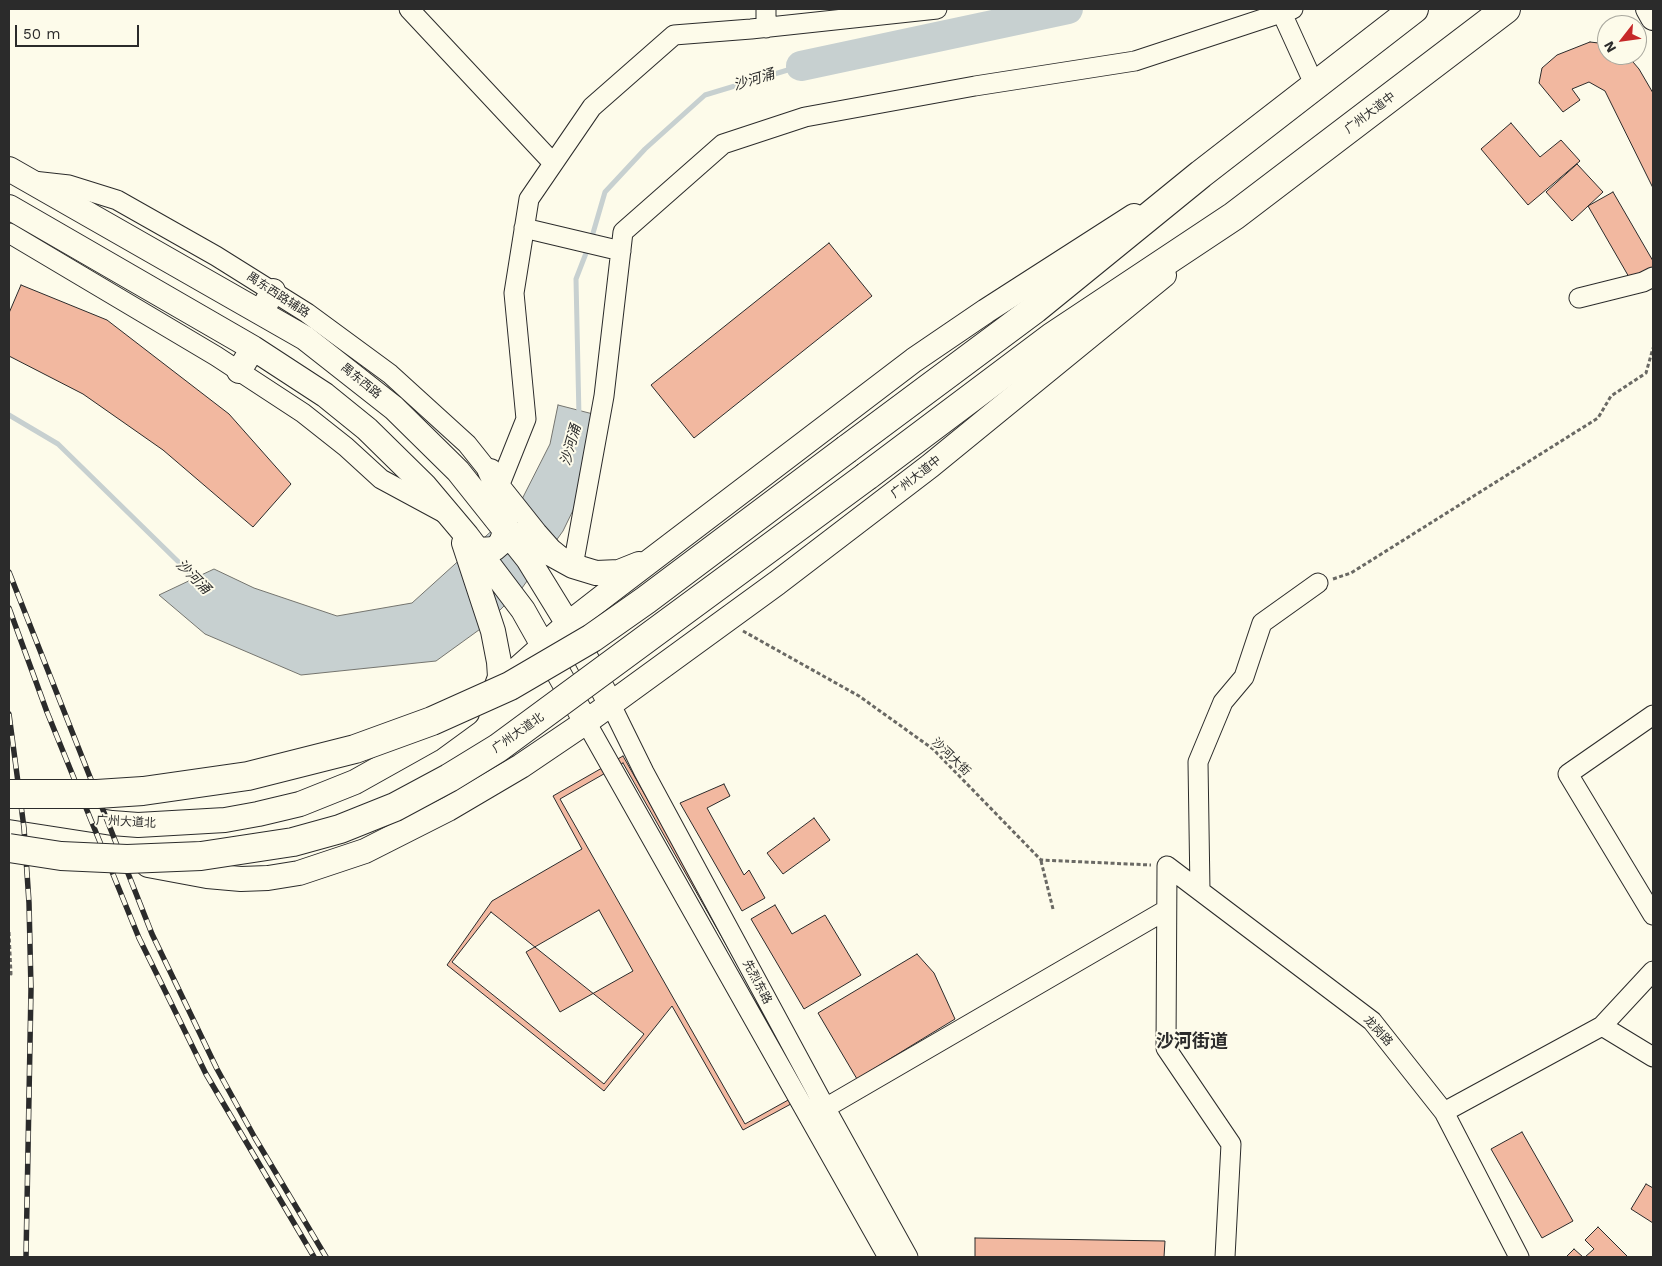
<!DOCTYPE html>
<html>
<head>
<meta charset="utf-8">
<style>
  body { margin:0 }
  #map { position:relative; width:1662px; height:1266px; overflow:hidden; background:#fdfbea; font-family:"Work Sans",sans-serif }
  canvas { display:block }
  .frame { position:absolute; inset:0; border:10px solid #2b2b2b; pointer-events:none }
  .north { position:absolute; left:1597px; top:15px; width:50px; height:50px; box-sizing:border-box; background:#fdfbea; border:1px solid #a9a89e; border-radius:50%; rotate:240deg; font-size:14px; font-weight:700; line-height:20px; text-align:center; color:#2b2b2b }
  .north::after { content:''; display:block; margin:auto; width:18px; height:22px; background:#c62828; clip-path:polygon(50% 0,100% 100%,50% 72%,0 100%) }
  .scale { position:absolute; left:15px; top:25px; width:124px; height:22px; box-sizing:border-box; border:2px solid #2b2b2b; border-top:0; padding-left:6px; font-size:15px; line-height:18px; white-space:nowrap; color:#2b2b2b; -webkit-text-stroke:4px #fdfbea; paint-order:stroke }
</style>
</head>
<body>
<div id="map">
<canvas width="1662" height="1266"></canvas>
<div class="frame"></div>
<div class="north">N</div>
<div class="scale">50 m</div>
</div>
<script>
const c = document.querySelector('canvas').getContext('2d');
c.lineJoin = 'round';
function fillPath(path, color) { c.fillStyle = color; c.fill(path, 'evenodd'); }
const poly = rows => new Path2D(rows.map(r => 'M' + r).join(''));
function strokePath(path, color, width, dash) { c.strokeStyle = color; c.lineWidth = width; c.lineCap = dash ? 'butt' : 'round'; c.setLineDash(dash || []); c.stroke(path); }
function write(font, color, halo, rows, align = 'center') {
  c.font = font + ' "Work Sans","Noto Sans SC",sans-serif'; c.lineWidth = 4; c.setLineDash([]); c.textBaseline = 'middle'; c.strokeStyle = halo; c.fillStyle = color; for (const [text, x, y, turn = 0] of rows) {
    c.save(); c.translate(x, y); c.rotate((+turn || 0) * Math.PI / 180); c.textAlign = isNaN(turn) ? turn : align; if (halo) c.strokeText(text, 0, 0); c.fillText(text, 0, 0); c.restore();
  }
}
const water = poly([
  [558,405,593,414,578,500,563,531,522,588,483,627,436,661,301,675,205,634,159,595,214,569,254,588,337,616,412,603,518,507,550,444,558,405]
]);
const stream = poly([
  [591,240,605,192,645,149,705,95,801,66],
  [9,415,58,444,199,582],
  [579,417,576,279,588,248]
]);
const river = poly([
  [801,66,1068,9]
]);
const building = poly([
  [1590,42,1607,44,1607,55,1627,55,1639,69,1653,93,1653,188,1605,91,1589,82,1572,89,1580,100,1563,112,1539,83,1542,68,1557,55,1590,42],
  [1511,123,1540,157,1561,140,1580,161,1528,205,1481,149,1511,123],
  [1577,164,1603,192,1572,221,1546,192,1577,164],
  [1613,192,1653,261,1653,272,1633,284,1588,206,1613,192],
  [829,243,872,296,694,438,651,385,829,243],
  [21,285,107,320,229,414,291,484,253,527,163,450,83,394,9,356,9,313,21,285],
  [623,756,813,1092,743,1130,672,1006,604,1091,447,965,492,901,582,849,553,796,623,756],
  [623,763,808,1089,745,1124,560,799,623,763],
  [724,784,730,796,707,808,744,875,749,870,765,898,742,911,680,803,724,784],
  [814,818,830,840,783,874,767,853,814,818],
  [775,905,792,934,825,915,861,975,804,1009,751,919,775,905],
  [599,910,633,971,560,1012,526,952,599,910],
  [491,912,644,1034,604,1084,452,962,491,912],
  [917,954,934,973,955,1019,857,1079,818,1013,917,954],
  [1522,1132,1573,1221,1542,1238,1491,1149,1522,1132],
  [1646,1184,1653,1188,1653,1223,1631,1209,1646,1184],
  [1598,1227,1628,1257,1585,1257,1594,1249,1585,1240,1598,1227],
  [975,1238,1165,1241,1164,1257,975,1257,975,1238],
  [1574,1249,1583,1257,1566,1257,1574,1249]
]);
const path = poly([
  [1333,579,1351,573,1598,418,1611,396,1646,373,1653,348],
  [743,631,859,696,933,749,1041,860,1151,865],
  [1041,861,1053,909],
  [9,932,11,974,9,973]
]);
const minor = poly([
  [409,9,553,163],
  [766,9,766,28],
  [1280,9,1315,86],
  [33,181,69,185,117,200,216,256,307,313,390,374,467,444,537,532,552,549,573,566,604,396,623,232,723,144,805,117,975,86,1135,61,1293,9],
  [524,228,621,251],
  [9,233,216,356,303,413,346,447,381,479,444,513],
  [1579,298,1643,282,1653,277],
  [500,484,526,419,514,293,529,199,592,107,674,35,751,29,937,9],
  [611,705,644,772,826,1109,908,1257],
  [1653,715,1568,774,1653,915],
  [586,722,888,1257],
  [1167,866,1372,1021,1444,1112,1519,1257],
  [1167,866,1166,1048,1231,1144,1225,1257],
  [1200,891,1198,762,1223,702,1244,677,1262,623,1318,583],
  [1602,1026,1653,971],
  [1444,1112,1602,1026,1653,1057],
  [815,1114,1166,910]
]);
const major = poly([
  [1648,9,1653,18],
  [9,169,305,338,394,408,458,471,528,559,568,624,611,705],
  [9,207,253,348,325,395,367,429,424,485,467,536,523,610,586,722],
  [261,312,273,291],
  [239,371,253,348],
  [515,534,573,566,596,573,619,572,639,564],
  [464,543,493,631,499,662,500,677,496,688],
  [478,550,494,549,501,543,506,529,501,494,490,471],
  [504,681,568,624,604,596,914,360,986,311,1134,216],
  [9,807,112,823,138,825,225,820,258,814,300,804,355,782,430,740,467,713],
  [148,865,207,876,241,879,268,878,299,873,365,851,448,809,521,766,586,722,777,583,930,466,1164,275]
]);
const highway = poly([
  [847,449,1035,309,1201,174,1414,9],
  [867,476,1052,337,1234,216,1506,9]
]);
const rail = poly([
  [9,572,152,934,217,1069,255,1138,326,1257],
  [9,608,47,712,139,938,206,1074,314,1257],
  [9,714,24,828,29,903,31,989,26,1257]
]);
const highwayBridge = poly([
  [9,794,97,794,143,791,248,776,355,749,432,721,510,686,592,638,646,600,847,449],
  [9,848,61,856,127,859,201,856,293,842,340,829,395,807,449,778,498,748,867,476]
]);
const streetNames = [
  ["广州大道中",1370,113,-37],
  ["禺东西路辅路",278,295,33],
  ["禺东西路",361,381,39],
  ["广州大道中",916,477,-38],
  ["广州大道北",518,733,-35],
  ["沙河大街",951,757,44],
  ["广州大道北",126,822,3],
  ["先烈东路",757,982,62],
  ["龙岗路",1378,1031,48]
];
const waterNames = [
  ["沙河涌",754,80,-17],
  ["沙河涌",571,445,-74],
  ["沙河涌",193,577,45]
];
const districtNames = [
  ["沙河街道",1192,1042]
];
fillPath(water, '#c7d0d0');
strokePath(water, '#74746e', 1);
strokePath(stream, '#c7d0d0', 5);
strokePath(river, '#c7d0d0', 30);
fillPath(building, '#f2b8a0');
strokePath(building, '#2b2b2b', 1);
strokePath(minor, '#2b2b2b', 21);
strokePath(major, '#2b2b2b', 26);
strokePath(highway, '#2b2b2b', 30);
strokePath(path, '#6a6964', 3, [4, 2.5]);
strokePath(minor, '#fdfbea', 19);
strokePath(major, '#fdfbea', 24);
strokePath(highway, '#fdfbea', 28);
strokePath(rail, '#2b2b2b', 5.5);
strokePath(rail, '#fdfbea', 4, [11]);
strokePath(highwayBridge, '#2b2b2b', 30, []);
strokePath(highwayBridge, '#fdfbea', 28);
write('12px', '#2b2b2b', '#fdfbea', streetNames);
write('italic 14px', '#2b2b2b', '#fdfbea', waterNames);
write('bold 18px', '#2b2b2b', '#fdfbea', districtNames);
</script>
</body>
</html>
